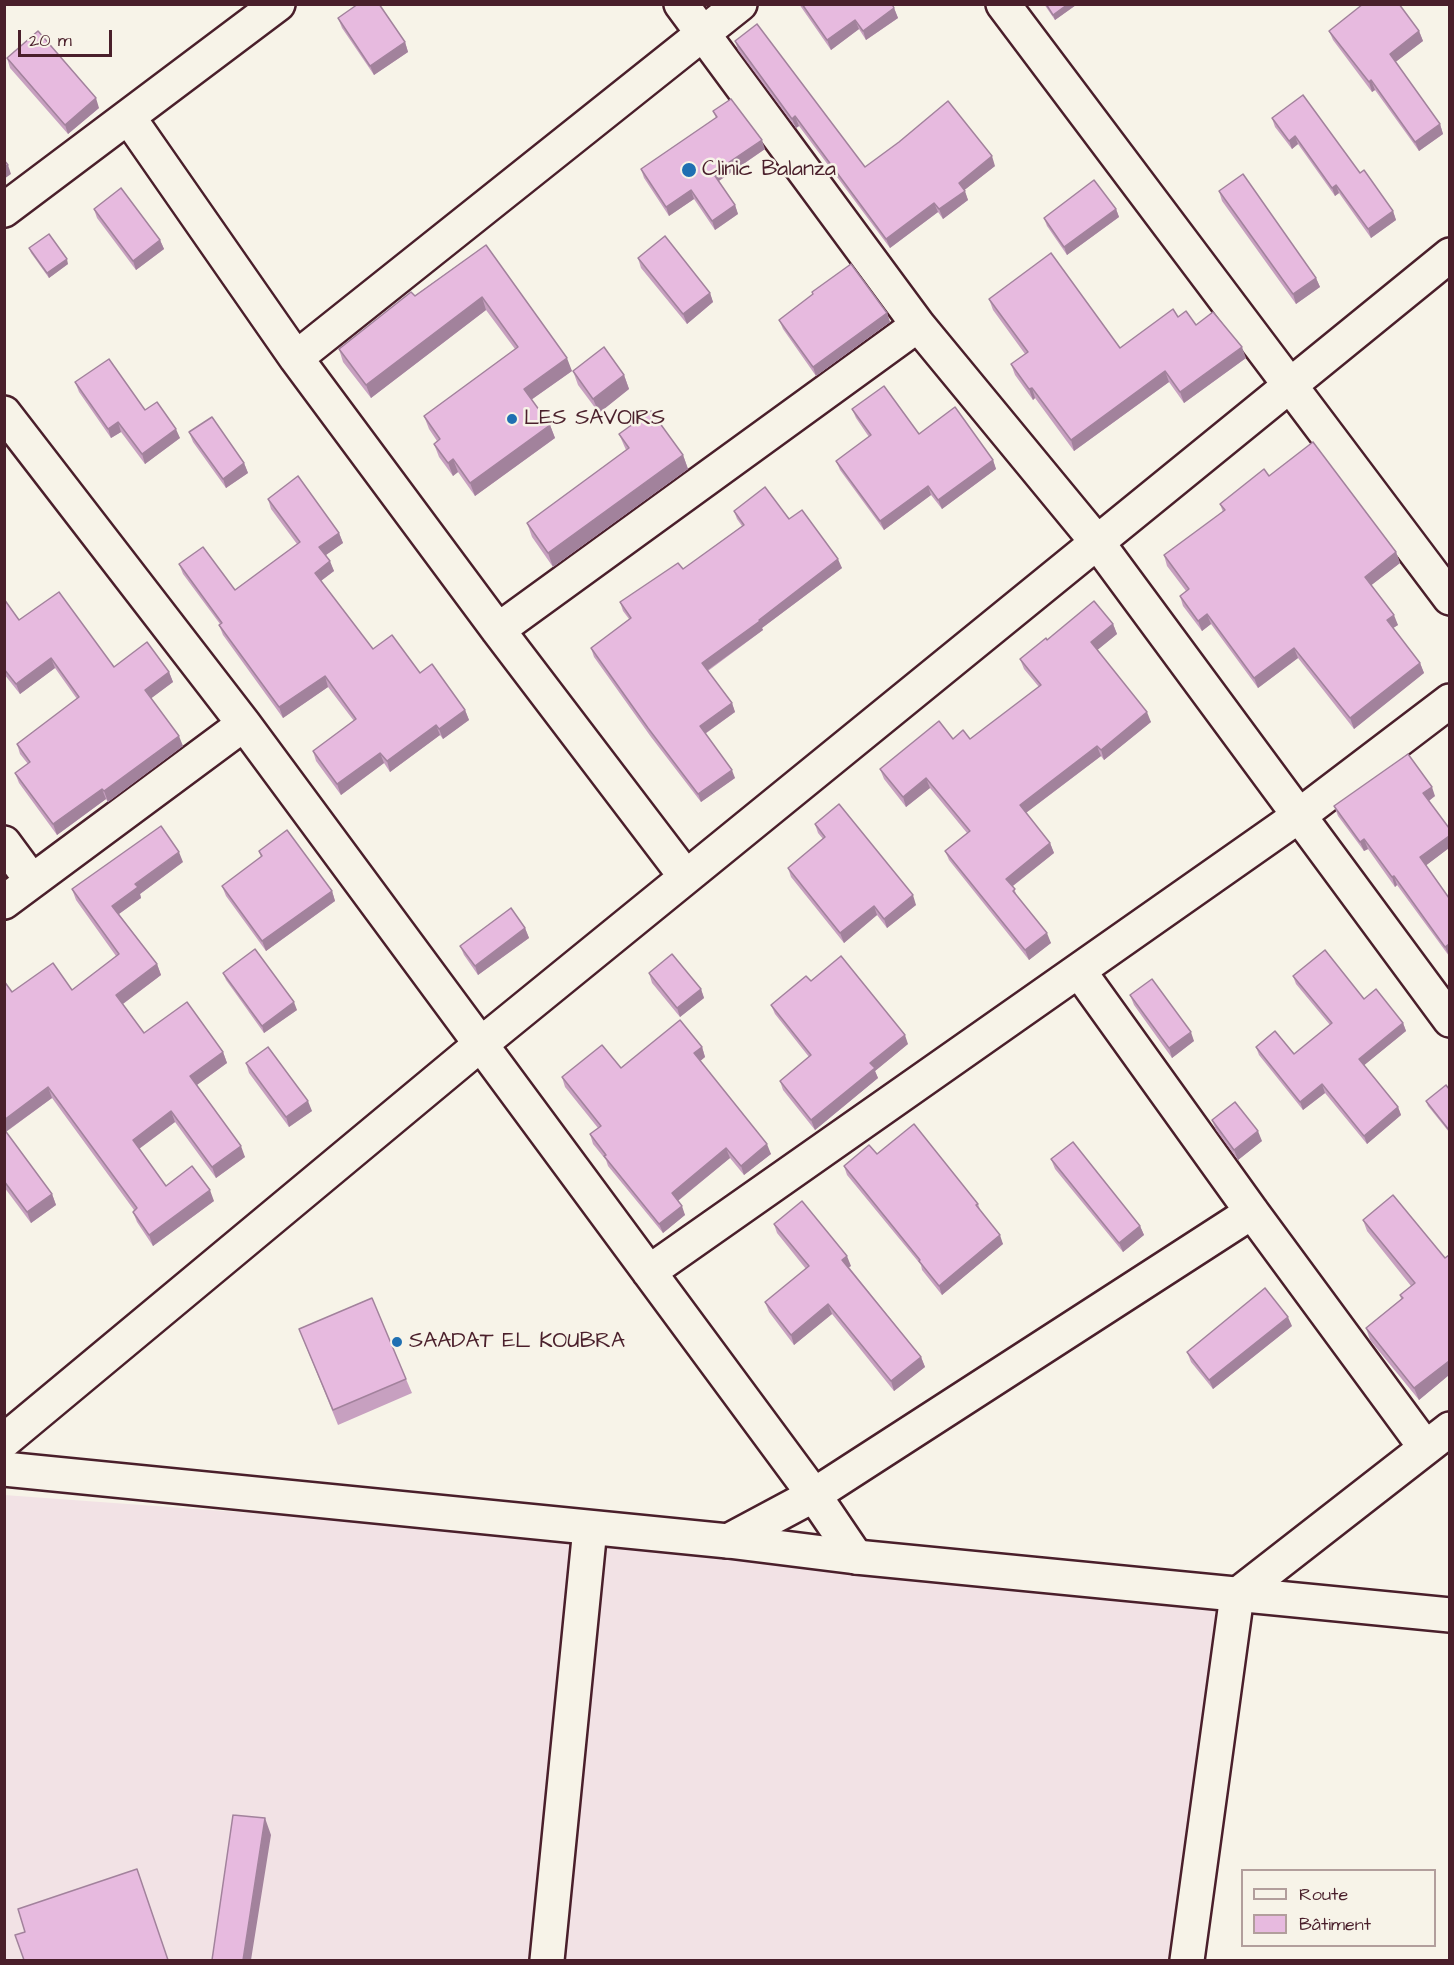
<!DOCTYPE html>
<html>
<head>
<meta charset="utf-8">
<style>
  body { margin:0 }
  #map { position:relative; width:1454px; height:1965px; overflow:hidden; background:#f7f3e8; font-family:"Architects Daughter",sans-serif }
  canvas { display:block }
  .frame { position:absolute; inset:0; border:6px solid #4a1f2b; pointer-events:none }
  .legend { position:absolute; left:1241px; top:1869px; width:195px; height:78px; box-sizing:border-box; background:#f7f3e8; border:2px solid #b29e9c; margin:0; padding:8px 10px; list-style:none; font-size:18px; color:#4a1f2b }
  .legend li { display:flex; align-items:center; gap:12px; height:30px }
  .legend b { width:30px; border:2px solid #b29e9c }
  .scale { position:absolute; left:18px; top:30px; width:94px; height:27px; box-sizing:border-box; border:3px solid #4a1f2b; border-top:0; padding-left:8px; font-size:18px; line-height:21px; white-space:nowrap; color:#4a1f2b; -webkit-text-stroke:4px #f7f3e8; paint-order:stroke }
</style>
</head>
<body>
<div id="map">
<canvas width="1454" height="1965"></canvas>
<div class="frame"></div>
<ul class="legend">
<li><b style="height:8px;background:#f7f3e8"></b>Route</li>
<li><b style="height:16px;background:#e7badf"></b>Bâtiment</li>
</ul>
<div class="scale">20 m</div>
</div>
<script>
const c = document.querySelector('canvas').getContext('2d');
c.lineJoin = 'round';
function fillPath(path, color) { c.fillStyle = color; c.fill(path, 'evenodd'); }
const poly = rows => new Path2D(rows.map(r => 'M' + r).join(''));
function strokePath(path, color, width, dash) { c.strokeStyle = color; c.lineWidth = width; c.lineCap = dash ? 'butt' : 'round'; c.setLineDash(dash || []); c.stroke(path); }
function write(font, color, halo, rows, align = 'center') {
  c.font = font + ' "Architects Daughter",sans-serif'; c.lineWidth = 5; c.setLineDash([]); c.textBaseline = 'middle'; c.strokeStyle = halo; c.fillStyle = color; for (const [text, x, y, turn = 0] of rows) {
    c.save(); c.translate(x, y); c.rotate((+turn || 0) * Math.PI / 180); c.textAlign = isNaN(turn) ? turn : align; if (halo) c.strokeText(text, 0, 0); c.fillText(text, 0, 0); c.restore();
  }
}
const built = poly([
  [4,1495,856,1557,1237,1595,1187,1960,5,1960]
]);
const street = poly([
  [681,4,918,325,1097,542,1450,1020],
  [1003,4,1450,598],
  [129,118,296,358,498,630,686,877],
  [4,210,278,4],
  [296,358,740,4],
  [4,413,244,724,814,1495,856,1557],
  [498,630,918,325],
  [4,843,32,881],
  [4,902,244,724],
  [1079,971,1252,1212,1425,1447],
  [649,1272,1300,815,1450,701],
  [4,1441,481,1044,1450,255],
  [728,1541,814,1495,1252,1212],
  [547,1960,590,1528],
  [1187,1960,1237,1595,1450,1429]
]);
const secondary = poly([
  [4,1469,728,1541,856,1557,1450,1615]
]);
const wall = poly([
  [799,4,892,4,894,8,898,18,866,40,859,29,831,50],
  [1044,4,1076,4,1076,5,1055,20],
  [338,18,405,42,408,52,374,75,342,28],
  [1329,31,1419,31,1423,41,1395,62,1440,124,1443,134,1419,151,1375,90,1372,92,1333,40],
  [735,41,865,167,995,166,964,190,968,200,943,219,938,212,890,248,799,126,796,128,738,50],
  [7,58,99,108,68,134,10,68],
  [713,111,765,149,719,181,735,205,738,214,715,230,694,199,669,216,644,178,641,169,716,118],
  [1272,118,1360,173,1393,211,1396,220,1371,238,1339,193,1335,196,1298,144,1292,149,1275,127],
  [1219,191,1316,278,1320,287,1296,304,1222,201],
  [94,209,160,240,164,249,136,270,97,218],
  [1116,209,1119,217,1067,255,1047,226,1044,218],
  [486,245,572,371,531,400,550,425,555,438,475,496,458,472,453,476,439,457,434,444,437,441,429,429,424,416,515,349,486,310,371,398,343,362,339,349],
  [29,248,68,264,49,278,31,253],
  [638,258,710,293,713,302,687,324,641,268],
  [989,299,1120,348,1178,317,1196,325,1246,358,1184,403,1169,382,1074,451,1035,398,1033,400,1015,375,1011,364,1025,354,993,310],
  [887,313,890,322,816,376,783,329,779,320],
  [573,371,624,375,629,389,599,413,578,385],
  [75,382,145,410,180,438,145,464,121,432,111,438,79,392],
  [852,409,919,434,993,460,996,469,942,509,931,495,884,530,840,470,836,461,869,437,856,418],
  [189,432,244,463,248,473,226,488,193,442],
  [619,434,683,455,688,469,553,567,532,537,527,523,626,450],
  [1269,476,1396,552,1400,563,1371,585,1398,625,1393,628,1420,663,1424,673,1354,729,1298,658,1258,688,1211,624,1202,631,1183,606,1180,596,1186,591,1167,566,1164,555,1223,512,1220,504],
  [268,499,339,533,343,543,326,555,334,571,321,581,373,649,420,673,465,710,469,720,443,739,440,735,390,772,384,763,341,795,316,761,313,751,354,721,328,687,283,718,223,635,219,625,220,624,183,574,179,564,235,590,297,544,271,509],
  [734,511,789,519,842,568,762,628,763,630,708,671,732,703,735,712,705,734,735,778,701,802,651,737,594,657,591,648,629,619,623,611,620,602,683,569,742,526,737,519],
  [4,599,19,620,114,667,169,672,173,682,151,698,183,746,108,802,106,799,57,835,19,783,15,773,28,764,20,754,17,744,77,699,55,668,20,694,4,674],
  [1113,624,1117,634,1097,650,1151,722,1104,760,1101,756,1026,813,1050,843,1054,853,1013,886,1017,896,1051,943,1029,960,949,860,945,851,967,833,930,788,906,807,884,779,880,769,953,739,970,739,1039,687,1024,669,1020,659,1047,640],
  [1435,796,1429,801,1449,828,1449,848,1426,865,1449,898,1449,956,1397,885,1395,887,1368,849,1364,851,1338,816,1334,806],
  [815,824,916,905,887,928,877,915,844,943,791,877,788,868,823,839,818,833],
  [259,851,332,891,335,901,266,951,226,896,222,886,261,857],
  [183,862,140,894,141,898,119,914,157,964,161,975,123,1004,144,1033,223,1052,227,1063,197,1085,245,1157,216,1178,175,1122,139,1149,166,1186,214,1201,153,1246,137,1222,133,1212,134,1210,52,1098,6,1132,52,1194,56,1205,31,1223,4,1187,4,981,12,992,72,990,116,956,76,900,72,889],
  [525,928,529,938,478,975,464,955,460,946],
  [223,973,297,1010,264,1033,226,980],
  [649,973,701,989,704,998,680,1017,652,983],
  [1293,976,1364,999,1403,1023,1406,1031,1364,1065,1398,1107,1401,1115,1367,1144,1325,1093,1303,1110,1259,1055,1256,1047,1294,1054,1330,1025,1296,984],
  [811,981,908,1044,875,1071,878,1078,815,1130,783,1090,780,1081,809,1057,775,1014,771,1005],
  [1130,995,1194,1041,1172,1058,1134,1005],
  [702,1047,705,1057,700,1061,771,1154,744,1175,730,1158,678,1201,685,1215,663,1233,608,1166,606,1160,593,1144,590,1134,598,1128,565,1087,562,1077,621,1068],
  [246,1063,312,1111,289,1127,249,1073],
  [1449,1089,1449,1132,1428,1106,1426,1101],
  [1212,1120,1262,1141,1238,1160,1216,1130],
  [877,1154,978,1204,981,1212,1003,1244,942,1295,922,1270,921,1265,847,1175,844,1166],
  [1051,1159,1140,1226,1144,1235,1123,1252,1055,1169],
  [1363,1220,1445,1258,1449,1255,1449,1375,1419,1400,1370,1340,1366,1328,1401,1299,1400,1295,1411,1286,1367,1231],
  [774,1224,851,1266,849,1267,921,1357,925,1367,894,1391,832,1314,794,1345,769,1312,765,1302,806,1269,777,1233],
  [1292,1326,1213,1389,1191,1362,1187,1352],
  [299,1329,406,1379,412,1393,338,1425]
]);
const shadedWall = poly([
  [1068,4,1076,5,1055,20,1053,15],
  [894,8,898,18,866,40,863,31],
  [855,20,859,29,831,50,827,40],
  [1419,31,1423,41,1393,64,1390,54],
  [405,42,408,52,374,75,370,66],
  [1371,80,1375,90,1372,92,1369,82],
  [96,98,99,108,68,134,65,125],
  [795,116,799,126,796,128,792,119],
  [1440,124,1443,134,1419,151,1415,142],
  [1295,136,1298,144,1292,149,1289,141],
  [762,140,765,149,717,182,713,173],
  [992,156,995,166,962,192,959,183],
  [8,165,11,174,4,179,4,167],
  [1336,185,1339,193,1335,196,1332,188],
  [691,190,694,199,669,216,666,207],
  [965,191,968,200,943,219,939,209],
  [934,203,938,212,890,248,886,239],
  [735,205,738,214,715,230,712,221],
  [1116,209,1119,217,1067,255,1064,247],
  [1393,211,1396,220,1371,238,1368,229],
  [160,240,164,249,136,270,133,261],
  [67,259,68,264,49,278,47,273],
  [1316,278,1320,287,1296,304,1293,294],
  [710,293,713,302,687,324,683,314],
  [482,297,486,310,371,398,366,385],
  [887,313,890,322,816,376,813,367],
  [1242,347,1246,358,1184,403,1180,392],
  [567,358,572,371,528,402,524,389],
  [1165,371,1169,382,1074,451,1071,440],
  [624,375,629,389,599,413,593,399],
  [1032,388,1035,398,1033,400,1029,389],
  [118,422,121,432,111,438,108,429],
  [550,425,555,438,475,496,470,483],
  [176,429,180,438,145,464,142,454],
  [683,455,688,469,553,567,548,553],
  [453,459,458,472,453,476,448,463],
  [993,460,996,469,942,509,938,500],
  [244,463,248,473,226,488,223,479],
  [928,486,931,495,884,530,880,521],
  [339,533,343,543,323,557,319,547],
  [1396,552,1400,563,1369,587,1365,577],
  [838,559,842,568,762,628,763,630,705,672,702,663],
  [330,561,334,571,318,583,315,573],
  [1207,614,1211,624,1202,631,1198,621],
  [1394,615,1398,625,1390,630,1387,620],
  [1113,624,1117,634,1095,652,1091,642],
  [1294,648,1298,658,1258,688,1254,678],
  [51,658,55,668,20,694,16,684],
  [1420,663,1424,673,1354,729,1350,718],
  [169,672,173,682,149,700,145,690],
  [325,676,328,687,283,718,279,707],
  [732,703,735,712,703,735,700,726],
  [465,710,469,720,443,739,439,729],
  [1147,712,1151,722,1104,760,1101,750],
  [436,725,440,735,390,772,387,761],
  [179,736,183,746,108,802,104,791],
  [1097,746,1101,756,1023,815,1020,805],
  [380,753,384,763,341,795,337,784],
  [732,770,735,778,701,802,698,794],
  [926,778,930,788,906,807,903,797],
  [1432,787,1435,796,1427,802,1423,793],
  [102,789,106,799,57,835,53,824],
  [1449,836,1449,848,1424,867,1420,857],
  [1364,839,1368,849,1364,851,1360,842],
  [1050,843,1054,853,1010,888,1006,879],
  [179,852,183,862,140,894,141,898,116,916,112,906,135,884],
  [1394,876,1397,885,1395,887,1392,877],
  [332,891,335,901,266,951,262,941],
  [913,895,916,905,887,928,884,919],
  [874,906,877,915,844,943,840,933],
  [525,928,529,938,478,975,475,966],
  [1047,933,1051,943,1029,960,1025,950],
  [1449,944,1449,956,1445,947],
  [157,964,161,975,120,1006,116,995],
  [701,989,704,998,680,1017,677,1008],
  [294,1002,297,1010,264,1033,262,1026],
  [1403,1023,1406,1031,1362,1067,1359,1059],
  [1191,1032,1194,1041,1172,1058,1169,1048],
  [905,1035,908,1044,875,1071,878,1078,815,1130,811,1120,870,1063],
  [702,1047,705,1057,698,1063,694,1053],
  [223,1052,227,1063,194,1087,190,1076],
  [1322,1084,1325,1093,1303,1110,1300,1102],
  [48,1087,52,1098,4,1133,4,1120],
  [308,1101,312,1111,289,1127,286,1117],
  [1398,1107,1401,1115,1367,1144,1364,1136],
  [171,1111,175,1122,136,1151,133,1140],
  [1258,1131,1262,1141,1238,1160,1234,1150],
  [767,1144,771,1154,744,1175,741,1166],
  [241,1146,245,1157,216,1178,212,1167],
  [726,1148,730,1158,675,1203,672,1193],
  [210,1190,214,1201,153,1246,149,1235],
  [52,1194,56,1205,31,1223,27,1212],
  [682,1206,685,1215,663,1233,659,1224],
  [1140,1226,1144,1235,1123,1252,1119,1243],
  [1000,1235,1003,1244,942,1295,939,1286],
  [847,1256,851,1266,846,1269,842,1260],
  [828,1304,832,1314,794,1345,791,1335],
  [1288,1317,1292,1326,1213,1389,1209,1380],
  [921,1357,925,1367,894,1391,891,1381],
  [1449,1361,1449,1375,1419,1400,1414,1388],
  [265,1818,271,1835,251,1960,243,1960]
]);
const building = poly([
  [358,4,379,4,405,42,370,66,338,18,358,4],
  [802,4,892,4,894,8,863,31,855,20,827,40,802,4],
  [1046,4,1068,4,1053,15,1046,4],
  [1363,4,1399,4,1419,31,1390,54,1440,124,1415,142,1371,80,1369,82,1329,31,1363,4],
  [757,24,865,167,899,142,948,101,992,156,959,183,965,191,939,209,934,203,886,239,795,116,792,119,735,41,757,24],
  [38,31,96,98,65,125,7,58,38,31],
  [1303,95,1360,173,1364,170,1393,211,1368,229,1336,185,1332,188,1295,136,1289,141,1272,118,1303,95],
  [731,99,762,140,713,173,735,205,712,221,691,190,666,207,641,169,717,117,713,111,731,99],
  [4,160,8,165,4,167,4,160],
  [1243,174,1316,278,1293,294,1219,191,1243,174],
  [1094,180,1116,209,1064,247,1044,218,1094,180],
  [121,188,160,240,133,261,94,209,121,188],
  [49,234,67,259,47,273,29,248,49,234],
  [665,236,710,293,683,314,638,258,665,236],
  [486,245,567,358,524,389,550,425,470,483,453,459,448,463,434,444,440,439,424,416,518,347,482,297,366,385,339,349,411,292,415,296,486,245],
  [1051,253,1120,348,1173,309,1178,317,1186,311,1196,325,1213,312,1242,347,1180,392,1165,371,1071,440,1032,388,1029,389,1011,364,1028,352,989,299,1051,253],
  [851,264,887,313,813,367,779,320,813,294,812,292,851,264],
  [604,347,624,375,593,399,573,371,604,347],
  [109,359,145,410,157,402,176,429,142,454,118,422,108,429,75,382,109,359],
  [884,386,919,434,955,407,993,460,938,500,928,486,880,521,836,461,871,435,852,409,884,386],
  [651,411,683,455,548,553,527,523,629,448,619,434,651,411],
  [212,417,244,463,223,479,189,432,212,417],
  [1313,442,1396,552,1365,577,1394,615,1387,620,1420,663,1350,718,1294,648,1254,678,1207,614,1198,621,1180,596,1189,589,1164,555,1225,510,1220,504,1264,469,1269,476,1313,442],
  [298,476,339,533,319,547,330,561,315,573,373,649,392,635,420,673,432,664,465,710,439,729,436,725,387,761,380,753,337,784,313,751,356,719,325,676,279,707,219,625,222,623,179,564,203,547,235,590,300,542,268,499,298,476],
  [765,487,789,519,802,510,838,559,759,620,760,621,702,663,732,703,700,726,732,770,698,794,648,728,591,648,631,618,620,602,678,563,683,569,744,525,734,511,765,487],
  [59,592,114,667,147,642,169,672,145,690,179,736,104,791,102,789,53,824,15,773,30,762,17,744,79,697,51,658,16,684,4,669,4,599,19,620,59,592],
  [1094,601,1113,624,1091,642,1147,712,1101,750,1097,746,1020,805,1050,843,1006,879,1015,889,1013,891,1047,933,1025,950,945,851,970,831,926,778,903,797,880,769,939,721,953,739,963,730,970,739,1041,685,1020,659,1046,638,1047,640,1094,601],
  [1408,754,1432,787,1423,793,1449,828,1449,836,1420,857,1449,898,1449,944,1445,947,1394,876,1392,877,1364,839,1360,842,1334,806,1408,754],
  [839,804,913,895,884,919,874,906,840,933,788,868,825,837,815,824,839,804],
  [161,826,179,852,135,884,138,887,112,906,157,964,116,995,144,1033,187,1002,223,1052,190,1076,241,1146,212,1167,171,1111,133,1140,166,1186,192,1166,210,1190,149,1235,133,1212,137,1208,48,1087,4,1120,4,981,12,992,53,963,72,990,119,954,72,889,161,826],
  [287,830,332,891,262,941,222,886,262,856,259,851,287,830],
  [511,908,525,928,475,966,460,946,511,908],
  [255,949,294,1002,262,1026,223,973,255,949],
  [1325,950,1364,999,1376,989,1403,1023,1359,1059,1398,1107,1364,1136,1322,1084,1300,1102,1256,1047,1275,1031,1294,1054,1332,1023,1293,976,1325,950],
  [672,954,701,989,677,1008,649,973,672,954],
  [841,956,905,1035,870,1063,875,1068,811,1120,780,1081,811,1055,771,1005,806,976,811,981,841,956],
  [1152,979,1191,1032,1169,1048,1130,995,1152,979],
  [680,1020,702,1047,694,1053,767,1144,741,1166,726,1148,672,1193,682,1206,659,1224,604,1156,606,1155,590,1134,601,1126,562,1077,602,1045,621,1068,680,1020],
  [268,1047,308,1101,286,1117,246,1063,268,1047],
  [1446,1085,1449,1089,1449,1130,1426,1101,1446,1085],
  [1235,1102,1258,1131,1234,1150,1212,1120,1235,1102],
  [914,1124,978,1204,976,1205,1000,1235,939,1286,919,1261,920,1260,844,1166,869,1145,877,1154,914,1124],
  [4,1129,52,1194,27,1212,4,1181,4,1129],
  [1073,1142,1140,1226,1119,1243,1051,1159,1073,1142],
  [1393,1195,1445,1258,1449,1255,1449,1361,1414,1388,1366,1328,1403,1298,1400,1295,1415,1283,1363,1220,1393,1195],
  [802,1201,847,1256,842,1260,921,1357,891,1381,828,1304,791,1335,765,1302,809,1266,774,1224,802,1201],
  [1265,1288,1288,1317,1209,1380,1187,1352,1265,1288],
  [372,1298,406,1379,333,1410,299,1329,372,1298],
  [233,1815,265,1818,243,1960,212,1960,233,1815],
  [137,1869,168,1960,24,1960,15,1935,25,1932,18,1909,137,1869]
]);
const markers = [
  [689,170,8,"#1f6fb2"],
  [512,419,6,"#1f6fb2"],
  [397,1342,6,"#1f6fb2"]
];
const poiNames = [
  ["Clinic Balanza",702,170],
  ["LES SAVOIRS",524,419],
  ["SAADAT EL KOUBRA",409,1342]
];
fillPath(built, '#f2e2e5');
strokePath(street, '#4a1f2b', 38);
strokePath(secondary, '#4a1f2b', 38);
strokePath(street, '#f7f3e8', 33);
strokePath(secondary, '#f7f3e8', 33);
fillPath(wall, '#c7a0c0');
fillPath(shadedWall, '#a2829c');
fillPath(building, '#e7badf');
strokePath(building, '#a2829c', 1.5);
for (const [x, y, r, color] of markers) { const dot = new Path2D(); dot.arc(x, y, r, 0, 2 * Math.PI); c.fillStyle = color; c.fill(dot); strokePath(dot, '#f7f3e8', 2); }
write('22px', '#4a1f2b', '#f7f3e8', poiNames, 'left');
</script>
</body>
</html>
